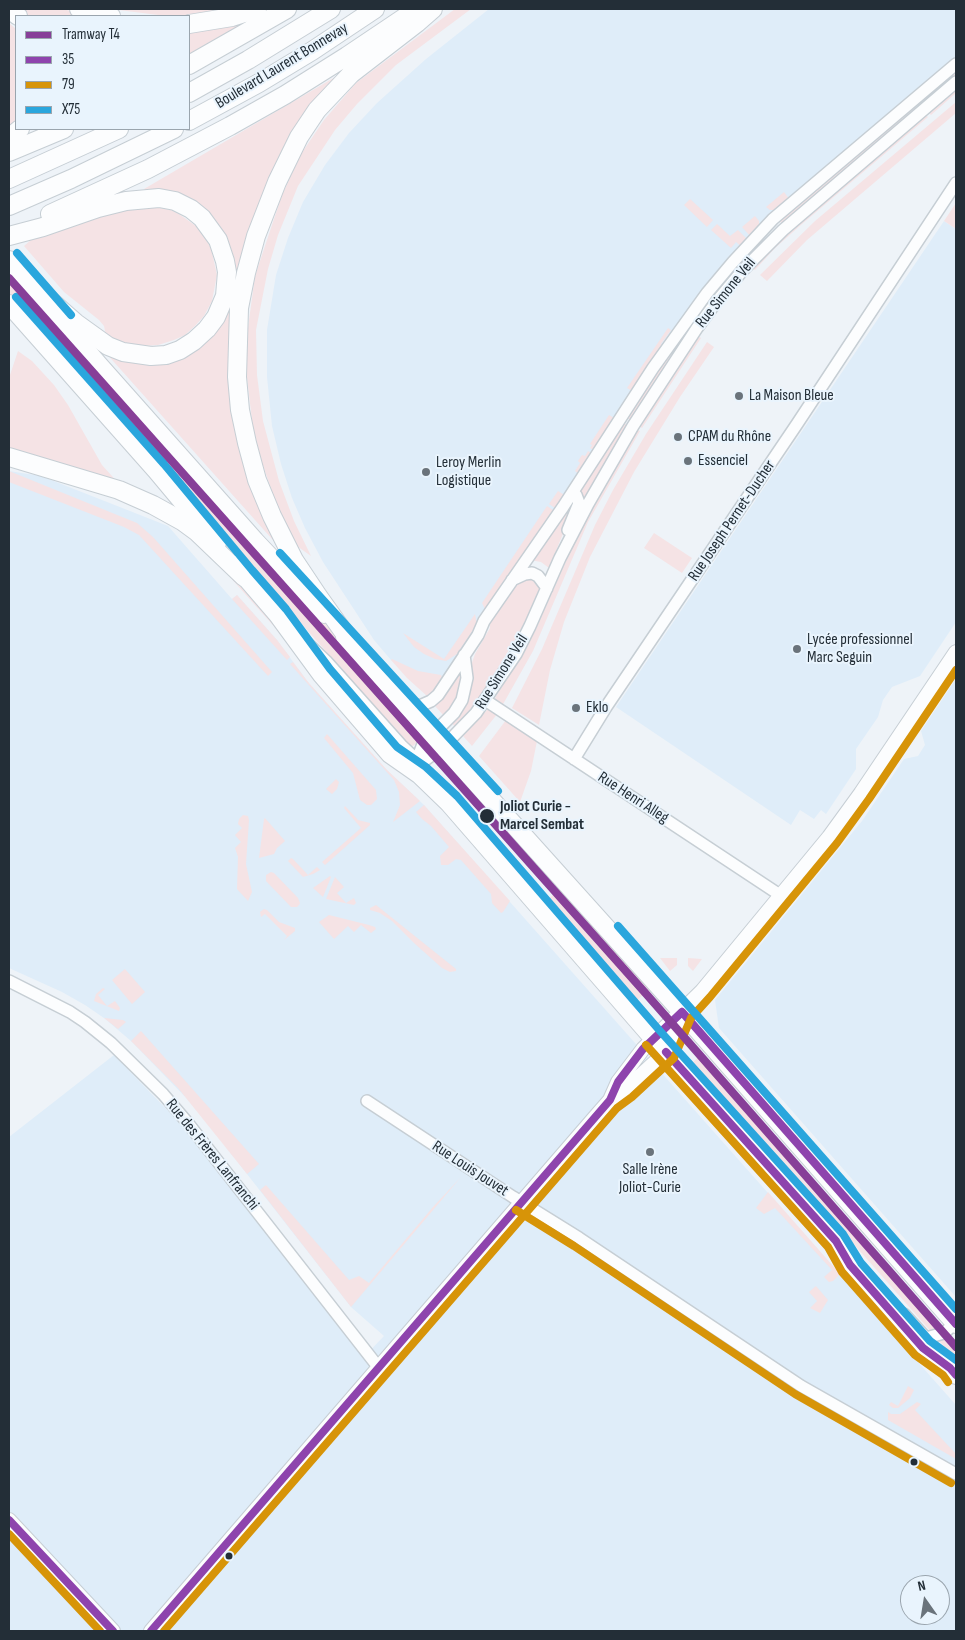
<!DOCTYPE html>
<html>
<head>
<meta charset="utf-8">
<style>
  body { margin:0 }
  #map { position:relative; width:965px; height:1640px; overflow:hidden; background:#eef3f8; font-family:"Sofia Sans Condensed",sans-serif }
  canvas { display:block }
  .frame { position:absolute; inset:0; border:10px solid #232e37; pointer-events:none }
  .legend { position:absolute; left:15px; top:15px; width:175px; height:115px; box-sizing:border-box; background:#e9f4fd; border:1px solid #9aa5ae; margin:0; padding:6px 9px; list-style:none; font-size:15px; color:#232e37 }
  .legend li { display:flex; align-items:center; gap:10px; height:25px }
  .legend b { width:25px; border:1px solid #9aa5ae }
  .north { position:absolute; left:900px; top:1575px; width:50px; height:50px; box-sizing:border-box; background:#e9f4fd; border:1px solid #9aa5ae; border-radius:50%; rotate:347deg; font-size:14px; font-weight:700; line-height:20px; text-align:center; color:#232e37 }
  .north::after { content:''; display:block; margin:auto; width:18px; height:22px; background:#6a737b; clip-path:polygon(50% 0,100% 100%,50% 72%,0 100%) }
</style>
</head>
<body>
<div id="map">
<canvas width="965" height="1640"></canvas>
<div class="frame"></div>
<ul class="legend">
<li><b style="height:6px;background:#873f98"></b>Tramway T4</li>
<li><b style="height:6px;background:#8e44ad"></b>35</li>
<li><b style="height:6px;background:#d79408"></b>79</li>
<li><b style="height:6px;background:#2aa6dd"></b>X75</li>
</ul>
<div class="north">N</div>
</div>
<script>
const c = document.querySelector('canvas').getContext('2d');
c.lineJoin = 'round';
function fillPath(path, color) { c.fillStyle = color; c.fill(path, 'evenodd'); }
const poly = rows => new Path2D(rows.map(r => 'M' + r).join(''));
function strokePath(path, color, width, dash) { c.strokeStyle = color; c.lineWidth = width; c.lineCap = dash ? 'butt' : 'round'; c.setLineDash(dash || []); c.stroke(path); }
function write(font, color, halo, rows, align = 'center') {
  c.font = font + ' "Sofia Sans Condensed",sans-serif'; c.lineWidth = 4; c.setLineDash([]); c.textBaseline = 'middle'; c.strokeStyle = halo; c.fillStyle = color; for (const [text, x, y, turn = 0] of rows) {
    c.save(); c.translate(x, y); c.rotate((+turn || 0) * Math.PI / 180); c.textAlign = isNaN(turn) ? turn : align; if (halo) c.strokeText(text, 0, 0); c.fillText(text, 0, 0); c.restore();
  }
}
const built = poly([
  [489,9,956,9,956,60,758,229,488,610,434,690,391,660,374,640,323,562,305,528,292,498,281,464,272,426,267,377,267,330,276,275,288,238,303,202,325,165,349,133,377,103,426,59],
  [944,221,956,229,956,622,920,676,892,687,883,700,878,717,856,749,856,769,826,814,821,810,814,819,800,810,791,825,616,707],
  [9,471,41,476,168,526,232,599,237,595,277,640,308,682,387,770,424,805,956,1405,956,1631,9,1631,9,1137,114,1055,177,1120,363,1358,384,1336,351,1307,193,1105,131,1041,104,1018,85,1005,62,992,9,968],
  [910,1585,940,1585,940,1615,910,1615],
  [956,679,956,1297,719,1028,715,1000,862,821,904,759,918,756,925,745,921,731]
]);
const green = poly([
  [17,9,63,9,89,16,25,16],
  [111,9,234,9,210,14,183,16,166,16],
  [455,9,471,9,396,65,357,104,335,130,298,186,278,235,268,269,256,330,257,375,263,421,279,481,294,521,311,556,294,544,276,503,260,457,253,429,246,369,247,335,255,276,282,195,301,154,324,120,356,83],
  [251,19,189,54,189,28],
  [9,23,16,29,16,122,9,130],
  [956,69,956,77,921,107,917,102],
  [342,73,301,122,232,340,280,548,105,352,133,363,150,364,184,356,202,346,216,330,231,253,166,191,145,190,144,189],
  [956,86,956,93,931,115,927,111],
  [956,102,956,113,807,240,767,281,760,275,815,221],
  [914,105,919,109,782,224,779,220],
  [924,114,928,117,802,224,775,248,755,270,751,267,772,244],
  [784,192,790,200,777,210,770,210,766,207],
  [690,199,713,220,707,227,684,205],
  [956,203,956,229,944,221],
  [148,206,171,210,179,214,196,226,204,236,211,248,217,275,212,301,204,316,195,326,185,335,174,340,158,345,144,346,129,344,106,336,104,326,99,320,64,292,24,246,32,239,109,211],
  [755,216,759,221,759,226,751,237,742,227],
  [717,224,730,236,738,230,748,240,742,247,736,242,731,248,711,230],
  [9,272,286,583,349,649,424,736,413,746,409,745,9,294],
  [668,328,671,330,661,344,664,347,634,392,627,388],
  [686,328,690,331,632,421,626,417],
  [696,335,701,338,642,428,638,425],
  [707,342,714,347,680,397,634,472,590,557,564,622,550,670,539,725,512,708,542,649,595,525,613,490,646,434],
  [18,351,32,361,54,385,68,405,102,465,121,486,9,451,9,378],
  [609,415,616,419,596,451,590,448,592,445,590,444],
  [622,422,629,426,580,512,583,499,578,491],
  [635,429,640,431,588,522,533,651,502,706,495,700,495,698,535,631,586,516],
  [588,451,593,454,580,475,575,471,580,463,578,461,582,455,585,456],
  [9,471,137,523,153,537,272,672,268,676,139,535,124,527,9,482],
  [558,491,566,496,561,504,559,503,555,508,549,504],
  [547,506,556,512,487,610,485,609,482,603],
  [565,511,571,514,549,568,541,562,530,560],
  [193,533,277,624,287,641,205,549],
  [654,533,692,558,682,573,644,548],
  [531,577,539,584,540,588,528,617,490,682,467,714,455,727,451,722,475,654,490,628,489,619,510,590,517,584],
  [237,595,277,640,290,657,287,660,232,599],
  [475,614,477,624,457,654,446,661,435,659,424,654,414,647,403,633,444,659],
  [392,659,418,671,441,675,442,677,434,690,427,696,407,678,391,660],
  [293,662,308,682,387,770,420,801,393,822,400,805,399,792,394,780,290,664],
  [461,673,461,690,455,704,444,716,435,706,445,696,459,674],
  [489,708,498,713,472,746,463,736],
  [506,720,537,741,531,771,520,802,479,756],
  [327,734,376,790,377,799,371,805,367,805,360,800,353,773,324,738],
  [336,779,339,782,337,789,332,794,326,789],
  [424,805,510,901,503,912,501,913,492,903,491,894,461,860,456,859,448,865,441,865,440,856,449,847,431,826,422,819,416,812],
  [345,806,358,820,370,823,370,825,325,865,322,862,361,828,344,808],
  [243,815,248,816,249,820,246,864,252,892,248,901,237,889,238,857,235,848,241,842,235,835,242,828,238,824,239,819],
  [265,818,285,841,277,848,274,854,259,858,264,819],
  [291,858,293,859,308,875,317,867,320,870,313,874,303,877,288,861],
  [271,872,274,873,298,898,300,903,299,905,297,907,291,907,266,881,266,875],
  [330,876,331,877,323,897,313,888],
  [335,877,344,887,337,893,346,903,354,898,356,903,354,905,326,899],
  [560,889,652,987,634,1003,547,905,547,900],
  [376,905,456,969,456,971,450,972,442,968,414,943,392,921,380,913,370,910,370,908],
  [264,909,267,910,279,922,295,928,295,931,284,940,287,936,265,914,261,917,260,912],
  [329,915,369,925,375,927,376,929,371,933,361,925,354,932,348,926,334,939,319,922],
  [660,958,677,958,677,965,670,971],
  [688,958,702,959,693,971,688,966],
  [125,969,145,992,132,1004,112,980],
  [103,988,105,989,98,995,107,1006,115,1001,120,1008,119,1011,94,1001,96,994],
  [104,1018,123,1020,126,1022,118,1029],
  [141,1031,259,1164,247,1174,178,1088,131,1041],
  [702,1054,956,1343,956,1360,693,1062],
  [461,1177,351,1307,260,1190,266,1185,349,1280,359,1276,369,1283,433,1207],
  [768,1192,840,1274,833,1281,829,1282,824,1277,832,1270,775,1208,764,1214,756,1208],
  [816,1286,828,1300,820,1313,810,1308,817,1301,809,1292],
  [908,1386,914,1390,910,1398,898,1408,893,1408,889,1405,891,1402,898,1406],
  [917,1402,921,1404,915,1410,956,1454,956,1459,888,1420,888,1412,891,1414,900,1414]
]);
const minor = poly([
  [568,530,579,503,576,495,573,493],
  [512,580,525,574,532,573,538,576,547,588],
  [305,641,326,661,401,745,417,760,425,760,444,746,476,713,516,654,530,626,560,558,588,504,633,426,697,328,717,301,743,270,783,230,956,82],
  [485,700,780,895],
  [407,704,416,706,422,705,431,701,438,695,478,635,484,621,563,507,653,368,707,293,733,262,773,219,956,64],
  [574,759,606,707,797,424,956,183],
  [417,766,417,760,423,744,454,713,462,700,467,678,464,655],
  [9,981,70,1012,85,1022,111,1043,163,1094,187,1122,379,1368],
  [367,1101,513,1197,579,1238,801,1386,956,1474],
  [904,1314,926,1338,944,1333,955,1323]
]);
const tertiary = poly([
  [610,1100,618,1082,643,1049,702,991,829,837,861,793,956,652],
  [9,1520,113,1631],
  [151,1631,596,1116,610,1100,625,1090,666,1052,682,1012]
]);
const primary = poly([
  [9,260,98,364,255,541,324,614],
  [9,304,156,470,217,543],
  [235,565,278,615,322,675,390,754,420,775,449,803,653,1038,836,1241,853,1269,923,1348,950,1368,956,1375],
  [345,637,682,1012,956,1324]
]);
const trunk = poly([
  [9,9,18,16],
  [79,9,111,16],
  [189,24,232,17,257,9],
  [189,65,287,9],
  [189,93,248,60,331,9],
  [189,121,259,83,312,51,375,9],
  [9,138,20,129],
  [9,152,64,129],
  [9,179,119,129],
  [9,206,71,179,174,129],
  [50,214,148,169,230,126,285,95,347,56,411,13],
  [9,236,43,227,98,208,126,201,159,198,175,201,191,209,202,218,218,240,225,261,227,272,225,296,216,317,207,329,194,341,180,350,166,355,151,356,123,352,108,346,76,323,28,281],
  [9,457,119,490,153,505,182,521,197,532,244,577],
  [355,648,318,596,294,560,272,516,257,480,247,443,240,410,237,377,239,308,246,273,256,236,277,182,299,137,317,110,351,74,417,23,433,9]
]);
const bus1 = poly([
  [682,1012,956,1324],
  [666,1052,836,1241,850,1265,923,1348,950,1368,956,1375],
  [9,1520,113,1631],
  [151,1631,610,1100,618,1082,643,1049,682,1012]
]);
const bus2 = poly([
  [646,1045,828,1247,842,1272,915,1355,943,1375,948,1382],
  [516,1210,574,1246,795,1394,951,1483],
  [9,1534,100,1631],
  [164,1631,617,1108,632,1097,674,1058,691,1018,710,997,837,843,869,799,956,670]
]);
const bus3 = poly([
  [17,253,71,315],
  [16,297,164,464,252,570,286,609,330,669,397,747,426,767,457,796,660,1031,843,1234,861,1263,930,1341,956,1360],
  [280,553,498,791],
  [618,926,956,1309]
]);
const tram1 = poly([
  [9,278,648,996,956,1347]
]);
const markers = [
  [739,396,5,"#6a737b"],
  [678,437,5,"#6a737b"],
  [688,461,5,"#6a737b"],
  [426,472,5,"#6a737b"],
  [797,649,5,"#6a737b"],
  [576,708,5,"#6a737b"],
  [487,816,8,"#232e37"],
  [650,1152,5,"#6a737b"],
  [914,1462,4.5,"#232e37"],
  [229,1556,4.5,"#232e37"]
];
const streetNames = [
  ["Boulevard Laurent Bonnevay",282,66,-31],
  ["Rue Simone Veil",726,293,-51],
  ["Rue Joseph Pernet-Ducher",732,521,-56],
  ["Rue Simone Veil",502,672,-58],
  ["Rue Henri Alleg",633,798,33],
  ["Rue des Frères Lanfranchi",212,1155,51],
  ["Rue Louis Jouvet",470,1169,33]
];
const poiNames = [
  ["La Maison Bleue",749,396],
  ["CPAM du Rhône",688,437],
  ["Essenciel",698,461],
  ["Leroy Merlin",436,463],
  ["Logistique",436,481],
  ["Lycée professionnel",807,640],
  ["Marc Seguin",807,658],
  ["Eklo",586,708],
  ["Salle Irène",650,1170,"center"],
  ["Joliot-Curie",650,1188,"center"]
];
const stopNames = [
  ["Joliot Curie -",500,807],
  ["Marcel Sembat",500,825]
];
fillPath(built, '#dfedf9');
fillPath(green, '#f5e3e5');
strokePath(minor, '#c6ced4', 14);
strokePath(tertiary, '#c6ced4', 16);
strokePath(primary, '#c6ced4', 20);
strokePath(trunk, '#c6ced4', 20);
strokePath(minor, '#fcfdfe', 11);
strokePath(tertiary, '#fcfdfe', 14);
strokePath(primary, '#fcfdfe', 18);
strokePath(trunk, '#fcfdfe', 18);
strokePath(bus1, '#8e44ad', 8);
strokePath(bus2, '#d79408', 8);
strokePath(bus3, '#2aa6dd', 8);
strokePath(tram1, '#873f98', 8);
for (const [x, y, r, color] of markers) { const dot = new Path2D(); dot.arc(x, y, r, 0, 2 * Math.PI); c.fillStyle = color; c.fill(dot); strokePath(dot, '#e9f4fd', 2); }
write('16px', '#232e37', '#e9f4fd', streetNames);
write('16px', '#232e37', '#e9f4fd', poiNames, 'left');
write('bold 16px', '#232e37', '#e9f4fd', stopNames, 'left');
</script>
</body>
</html>
